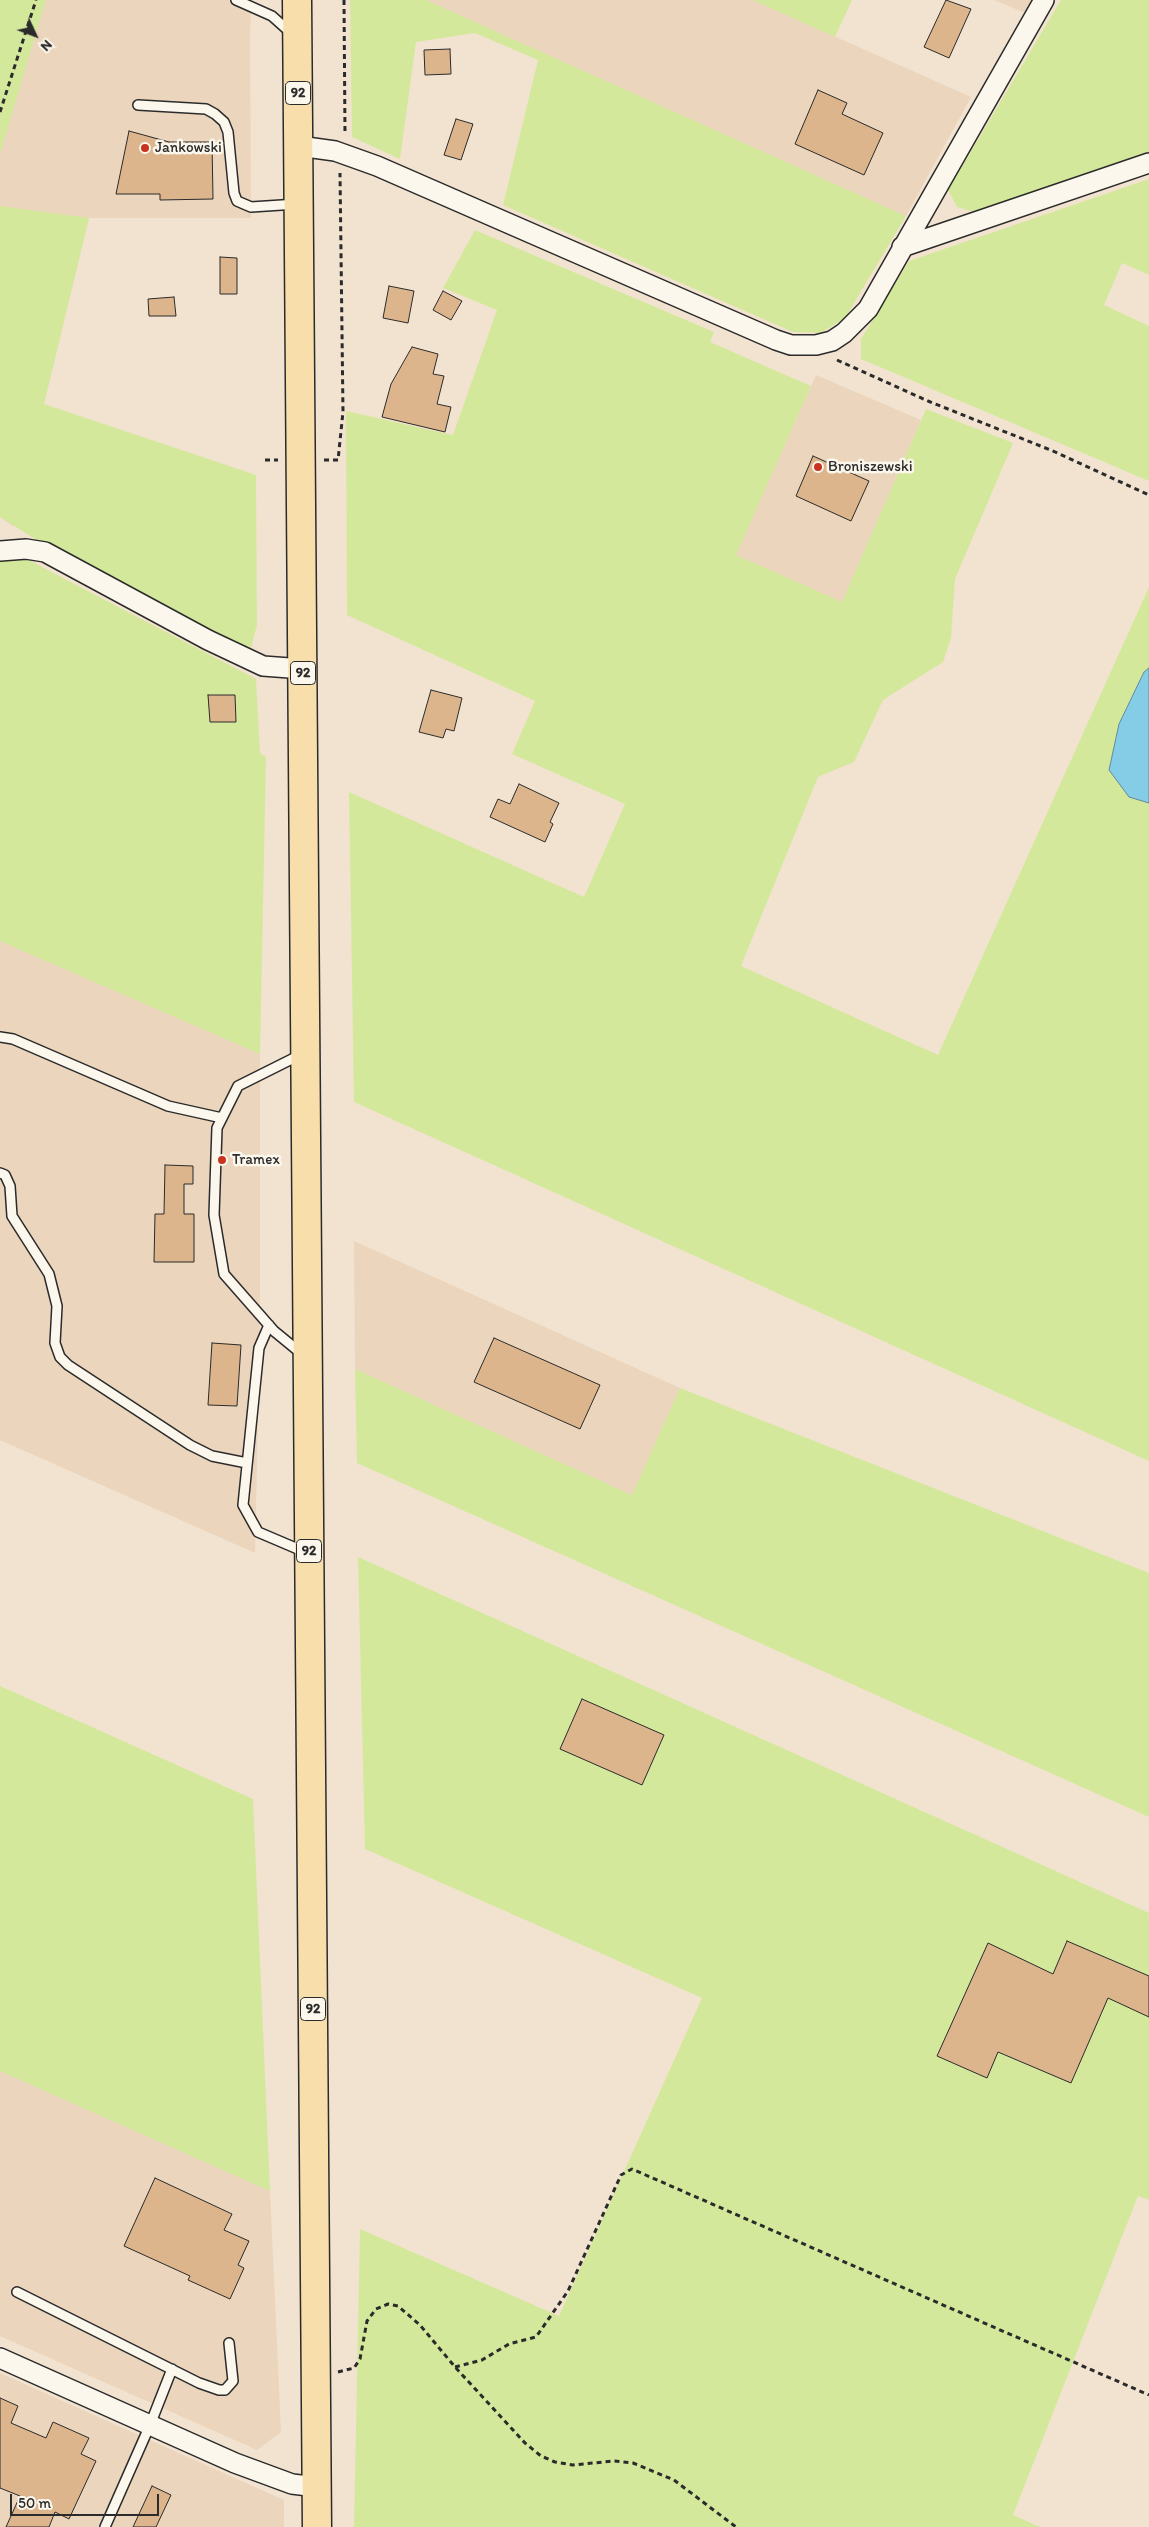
<!DOCTYPE html>
<html>
<head>
<meta charset="utf-8">
<style>
  body { margin:0 }
  #map { position:relative; width:1149px; height:2527px; overflow:hidden; background:#f2e3d0; font-family:Itim,sans-serif }
  canvas { display:block }
  .north { position:absolute; left:10px; top:10px; width:50px; height:50px; -webkit-text-stroke:4px #fbf7ec; paint-order:stroke; rotate:133deg; font-size:14px; font-weight:700; line-height:20px; text-align:center; color:#2b2b2b }
  .north::after { content:''; display:block; margin:auto; width:18px; height:22px; background:#2b2b2b; clip-path:polygon(50% 0,100% 100%,50% 72%,0 100%) }
  .scale { position:absolute; left:10px; top:2494px; width:149px; height:22px; box-sizing:border-box; border:2px solid #2b2b2b; border-top:0; padding-left:6px; font-size:15px; line-height:18px; white-space:nowrap; color:#2b2b2b; -webkit-text-stroke:4px #fbf7ec; paint-order:stroke }
</style>
</head>
<body>
<div id="map">
<canvas width="1149" height="2527"></canvas>
<div class="north">N</div>
<div class="scale">50 m</div>
</div>
<script>
const c = document.querySelector('canvas').getContext('2d');
c.lineJoin = 'round';
function fillPath(path, color) { c.fillStyle = color; c.fill(path, 'evenodd'); }
const poly = rows => new Path2D(rows.map(r => 'M' + r).join(''));
function strokePath(path, color, width, dash) { c.strokeStyle = color; c.lineWidth = width; c.lineCap = dash ? 'butt' : 'round'; c.setLineDash(dash || []); c.stroke(path); }
function write(font, color, halo, rows, align = 'center') {
  c.font = font + ' Itim,sans-serif'; c.lineWidth = 5; c.setLineDash([]); c.textBaseline = 'middle'; c.strokeStyle = halo; c.fillStyle = color; for (const [text, x, y, turn = 0] of rows) {
    c.save(); c.translate(x, y); c.rotate((+turn || 0) * Math.PI / 180); c.textAlign = isNaN(turn) ? turn : align; if (halo) c.strokeText(text, 0, 0); c.fillText(text, 0, 0); c.restore();
  }
}
const built = poly([
  [0,0,252,0,250,32,251,218,89,218,14,527,0,517],
  [426,0,753,0,971,97,906,216],
  [994,0,1032,0,1025,13],
  [816,375,921,420,842,603,736,555],
  [0,941,260,1054,260,1323,255,1553,0,1440],
  [354,1241,680,1388,632,1495,355,1369],
  [0,2071,270,2191,281,2432,257,2450,0,2336],
  [0,2373,284,2500,284,2527,0,2527]
]);
const green = poly([
  [0,0,46,0,0,154],
  [350,0,426,0,906,216,845,318,821,333,793,332,503,205,538,60,475,33,416,42,400,159,352,137],
  [753,0,852,0,835,37],
  [1061,0,1149,0,1149,152,974,212,957,207,948,190],
  [1149,179,1149,275,1122,263,1104,305,1149,326,1149,481,861,359,861,339,909,261],
  [0,206,89,218,44,404,256,475,257,625,251,648,204,632,43,544,0,517],
  [475,230,714,332,710,342,811,386,736,555,842,602,926,409,1013,443,955,579,951,638,943,662,883,700,854,762,818,777,741,966,938,1055,1149,587,1149,668,1144,672,1129,797,1149,803,1149,1461,354,1102,349,792,584,897,625,804,512,754,535,701,347,615,346,411,453,435,497,310,443,288],
  [23,557,256,679,260,753,266,757,260,1054,0,941,0,558],
  [355,1369,632,1495,680,1388,1149,1573,1149,1817,357,1463],
  [358,1557,1149,1913,1149,2200,1138,2196,1013,2515,1040,2527,354,2527,360,2229,559,2316,702,1998,365,1849],
  [0,1686,253,1799,270,2191,0,2071]
]);
const water = poly([
  [1149,668,1149,803,1129,797,1109,770,1119,724,1144,672,1149,668]
]);
const building = poly([
  [946,0,971,9,949,58,924,47,946,0],
  [450,49,451,74,425,75,424,50,450,49],
  [818,90,847,103,842,114,883,133,864,175,795,144,818,90],
  [456,119,473,124,461,160,444,155,456,119],
  [129,131,169,142,212,142,213,199,160,200,160,194,116,194,129,131],
  [220,257,237,258,237,294,220,294,220,257],
  [389,286,414,291,408,323,383,318,389,286],
  [443,291,462,301,451,320,433,310,443,291],
  [174,297,176,316,149,316,148,299,174,297],
  [412,347,438,354,433,374,444,376,437,404,451,407,445,432,382,417,391,384,412,347],
  [813,456,869,481,851,521,796,496,813,456],
  [431,690,462,698,454,731,446,729,443,738,419,732,431,690],
  [208,695,235,695,236,722,210,722,208,695],
  [519,784,559,803,550,822,553,824,545,842,490,817,498,799,510,804,519,784],
  [165,1165,193,1166,193,1184,184,1184,184,1214,194,1214,194,1262,154,1262,155,1214,164,1214,165,1165],
  [494,1338,600,1385,580,1429,474,1382,494,1338],
  [212,1343,241,1345,237,1406,208,1405,212,1343],
  [582,1699,664,1735,642,1785,560,1749,582,1699],
  [1067,1941,1149,1976,1149,2017,1108,1998,1071,2083,998,2052,987,2078,937,2056,988,1943,1053,1974,1067,1941],
  [155,2178,232,2214,224,2230,249,2241,238,2265,244,2268,230,2299,188,2280,190,2276,124,2246,155,2178],
  [0,2398,18,2406,11,2423,46,2438,53,2422,89,2438,81,2454,96,2461,69,2519,55,2512,49,2527,6,2527,20,2496,0,2488,0,2398],
  [152,2486,171,2495,156,2527,133,2527,152,2486]
]);
const path = poly([
  [344,0,345,134],
  [0,112,36,0],
  [837,360,928,401,1053,451,1149,495],
  [265,460,278,460],
  [324,460,338,460,343,412,340,173],
  [455,2367,482,2360,509,2344,536,2337,568,2291,621,2175,632,2169,1149,2395],
  [338,2372,354,2368,360,2359,367,2321,376,2309,388,2304,398,2306,420,2325,455,2367,525,2443,541,2456,555,2462,573,2465,614,2461,633,2463,674,2480,736,2527]
]);
const lane = poly([
  [236,0,272,16,291,33],
  [138,105,206,109,215,114,224,122,228,132,234,193,237,201,251,207,297,204],
  [0,1037,13,1039,168,1106,222,1118],
  [302,1054,238,1086,217,1128,214,1215,224,1274,274,1331,302,1354],
  [0,1173,5,1175,10,1186,12,1216,49,1274,57,1306,55,1343,60,1357,68,1365,190,1445,212,1456,247,1463],
  [269,1325,259,1348,243,1505,258,1532,305,1552],
  [17,2292,199,2383,219,2390,225,2390,233,2381,229,2343],
  [105,2527,150,2425,172,2369]
]);
const street = poly([
  [299,146,335,151,377,166,776,340,791,345,816,345,832,341,844,333,868,309,1044,0],
  [902,247,1149,163],
  [0,551,26,549,45,552,208,640,263,666,303,669],
  [0,2358,235,2463,292,2484,317,2487]
]);
const primary = poly([
  [297,0,317,2527]
]);
const markers = [
  [145,148,5,"#c8321e"],
  [818,467,5,"#c8321e"],
  [222,1160,5,"#c8321e"]
];
const shields = [
  [298,93,25],
  [303,673,25],
  [309,1551,25],
  [313,2009,25]
];
const shieldNames = [
  ["92",298,93],
  ["92",303,673],
  ["92",309,1551],
  ["92",313,2009]
];
const poiNames = [
  ["Jankowski",155,148],
  ["Broniszewski",828,467],
  ["Tramex",232,1160]
];
fillPath(built, '#ebd5bc');
fillPath(green, '#d4e89c');
fillPath(water, '#85cde6');
strokePath(water, '#618c9b', 1);
fillPath(building, '#dcb58d');
strokePath(building, '#2b2b2b', 1);
strokePath(lane, '#2b2b2b', 12);
strokePath(street, '#2b2b2b', 22);
strokePath(primary, '#2b2b2b', 31);
strokePath(path, '#2b2b2b', 3, [5, 4]);
strokePath(lane, '#fbf7ec', 9);
strokePath(street, '#fbf7ec', 19);
strokePath(primary, '#f8deab', 28);
for (const [x, y, r, color] of markers) { const dot = new Path2D(); dot.arc(x, y, r, 0, 2 * Math.PI); c.fillStyle = color; c.fill(dot); strokePath(dot, '#fbf7ec', 2); }
for (const [x, y, w] of shields) { const box = new Path2D(); box.roundRect(x - w / 2, y - 11.5, w, 23, 4); c.fillStyle = '#fbf7ec'; c.fill(box); strokePath(box, '#2b2b2b', 1); }
write('bold 14px', '#2b2b2b', null, shieldNames);
write('15px', '#2b2b2b', '#fbf7ec', poiNames, 'left');
</script>
</body>
</html>
